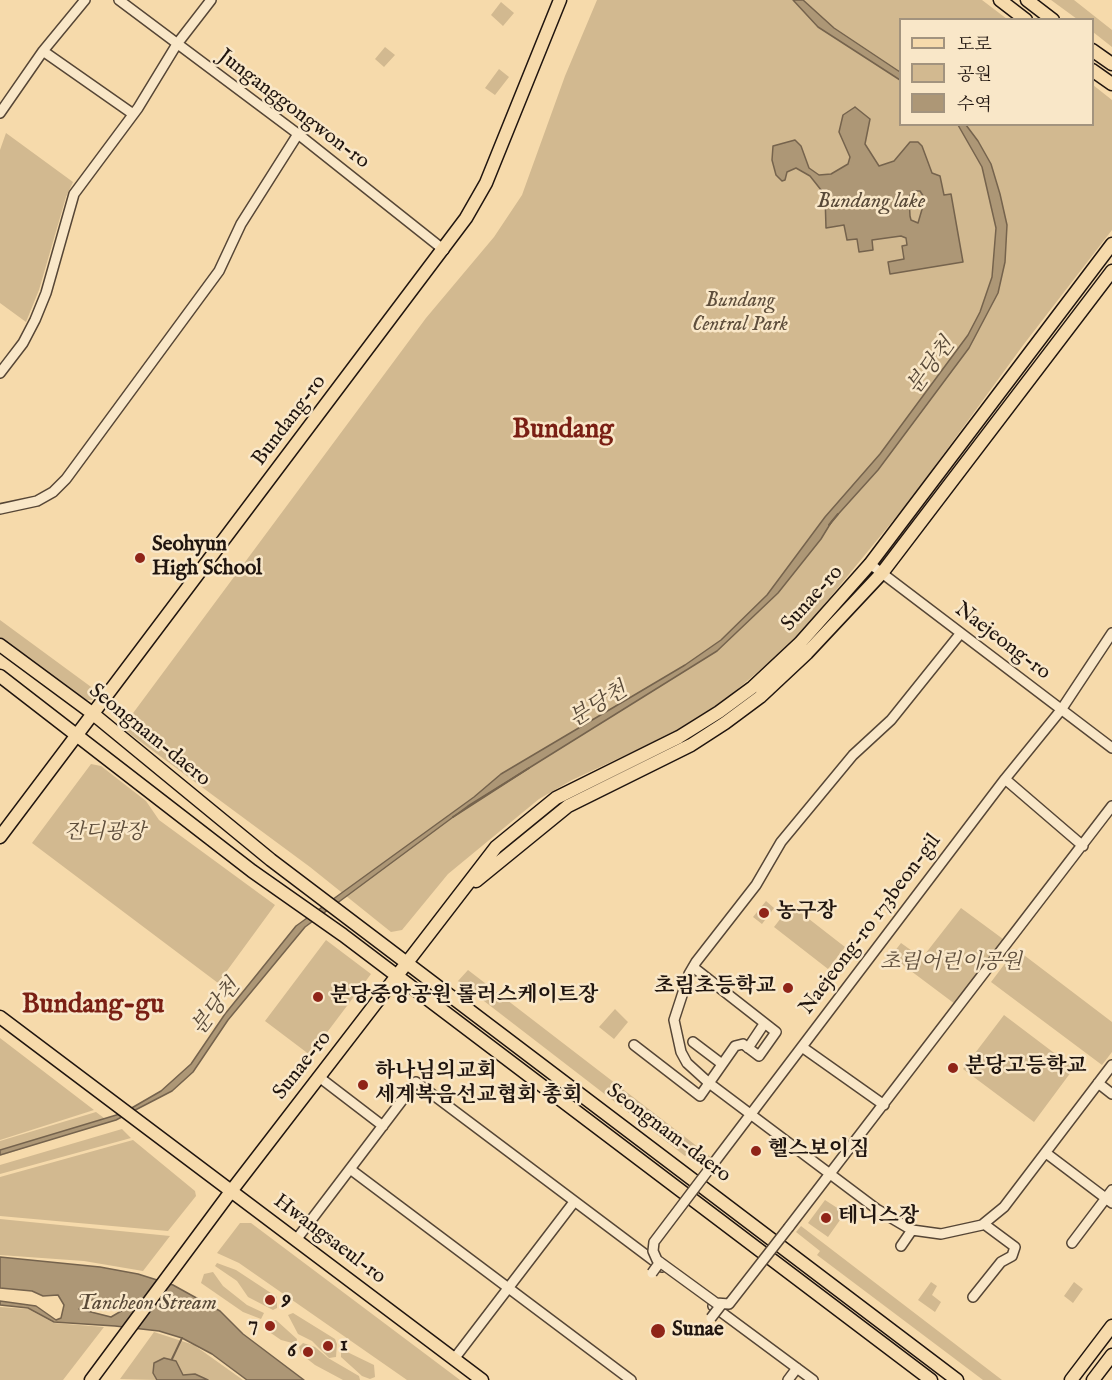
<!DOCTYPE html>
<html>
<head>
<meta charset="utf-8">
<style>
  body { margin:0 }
  #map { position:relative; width:1112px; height:1380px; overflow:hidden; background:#f6daab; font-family:"IM FELL English","Noto Serif KR",serif }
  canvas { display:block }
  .legend { position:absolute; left:899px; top:18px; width:195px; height:108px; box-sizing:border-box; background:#f9e7c8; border:2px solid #a2937e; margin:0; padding:8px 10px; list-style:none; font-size:18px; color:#20150f }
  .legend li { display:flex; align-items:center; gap:12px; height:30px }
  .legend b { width:30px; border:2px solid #a2937e }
</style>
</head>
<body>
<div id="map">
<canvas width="1112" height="1380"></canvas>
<ul class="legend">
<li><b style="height:8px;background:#f6daab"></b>도로</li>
<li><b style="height:16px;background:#d2b990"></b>공원</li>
<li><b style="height:16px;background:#ad9776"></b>수역</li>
</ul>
</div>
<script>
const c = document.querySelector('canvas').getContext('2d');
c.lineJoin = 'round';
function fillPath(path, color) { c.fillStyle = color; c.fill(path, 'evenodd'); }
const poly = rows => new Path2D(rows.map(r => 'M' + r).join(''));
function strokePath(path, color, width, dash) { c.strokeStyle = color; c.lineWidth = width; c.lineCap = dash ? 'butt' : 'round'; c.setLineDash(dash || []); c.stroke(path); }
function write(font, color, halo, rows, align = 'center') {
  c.font = font + ' "IM FELL English","Noto Serif KR",serif'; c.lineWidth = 5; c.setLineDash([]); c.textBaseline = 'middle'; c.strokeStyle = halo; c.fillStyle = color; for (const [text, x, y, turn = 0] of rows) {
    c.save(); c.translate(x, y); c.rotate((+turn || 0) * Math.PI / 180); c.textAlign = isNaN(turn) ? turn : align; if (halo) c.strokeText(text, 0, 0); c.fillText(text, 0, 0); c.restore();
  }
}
const green = poly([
  [597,0,982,0,1007,19,900,20,900,124,1092,124,1093,85,1112,100,1112,230,1024,344,910,500,795,640,733,693,684,728,572,780,539,799,448,874,402,930,391,932,310,867,122,728,426,318,494,237,522,195,565,76],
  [1051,0,1074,0,1112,30,1112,47,1093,32,1092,20,1077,19],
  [501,2,514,13,503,26,491,15],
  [385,47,395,55,384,67,375,59],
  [499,69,509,77,495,95,485,88],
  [6,133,73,182,66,197,39,290,26,322,0,303,0,150],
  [0,620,98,692,92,700,81,700,0,641],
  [91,764,101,766,146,801,159,820,275,905,218,983,32,843],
  [766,901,774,908,762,924,753,917],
  [791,905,845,947,828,969,774,927],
  [961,908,1003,939,955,1004,891,956,901,943,922,958],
  [326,940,371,974,310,1055,265,1021],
  [1016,949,1112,1022,1112,1052,1102,1065,991,982],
  [468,970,711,1157,705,1166,688,1153,685,1156,458,981],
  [615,1009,628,1022,614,1039,599,1027],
  [1004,1015,1074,1068,1034,1122,963,1069],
  [0,1038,94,1110,0,1140],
  [96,1112,108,1121,0,1156,0,1141],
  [122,1129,131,1138,0,1174,0,1165],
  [133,1140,195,1191,196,1196,168,1231,0,1216,0,1177],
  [825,1200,845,1213,828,1237,808,1223],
  [0,1219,170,1236,143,1271,84,1261,0,1255],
  [240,1223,251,1223,460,1380,407,1380,239,1263,217,1253],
  [801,1226,1002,1380,983,1380,817,1255,820,1251,796,1232],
  [217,1263,236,1270,277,1297,277,1308,273,1310,248,1297,237,1281,215,1266],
  [213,1272,223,1286,247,1305,264,1313,261,1319,243,1312,201,1283,204,1274],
  [931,1282,937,1286,932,1295,941,1302,935,1312,918,1300],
  [1074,1282,1083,1289,1073,1303,1064,1296],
  [0,1307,28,1309,54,1323,104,1327,63,1380,0,1380],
  [293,1313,335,1339,337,1344,336,1357,329,1358,312,1341,298,1334,288,1315],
  [276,1320,297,1339,296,1344,281,1340,265,1329,264,1323,266,1321],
  [154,1332,194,1345,243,1380,208,1380,183,1375,181,1371,157,1380,120,1379],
  [303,1343,315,1347,328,1358,359,1376,360,1380,343,1380,315,1365,301,1354,299,1347],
  [341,1349,374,1365,375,1377,370,1379,362,1376,341,1357]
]);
const water = poly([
  [793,0,803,0,834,28,900,72,900,80,818,27,793,0],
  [855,107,870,119,865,144,879,166,894,161,910,142,918,142,922,146,932,173,940,176,944,195,951,194,963,262,890,274,888,262,904,259,902,246,907,245,906,238,901,236,872,240,873,250,859,252,857,239,847,240,844,225,826,228,825,195,810,176,796,168,787,172,785,180,782,181,776,175,772,160,773,146,795,140,801,146,809,168,819,175,831,174,848,164,850,157,839,132,843,115,855,107],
  [913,191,920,191,925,199,918,223,911,220,910,216,909,197,913,191],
  [958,125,966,125,978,141,991,164,1000,194,1007,225,1005,262,998,293,969,348,878,470,832,521,821,539,778,593,717,651,468,806,305,927,228,1020,193,1072,172,1091,116,1120,0,1155,0,1150,123,1113,161,1091,191,1064,225,1014,296,926,474,797,501,774,685,665,721,640,767,595,825,517,880,454,968,335,980,312,992,277,996,228,982,167,958,125],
  [0,1257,100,1267,138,1274,173,1285,220,1311,243,1334,304,1380,247,1380,212,1354,182,1338,159,1331,115,1326,54,1322,28,1308,0,1305,0,1301,36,1306,56,1320,61,1318,64,1305,58,1295,43,1296,32,1291,0,1288,0,1257],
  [90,1300,104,1300,123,1310,111,1317,79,1309,90,1300],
  [164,1358,176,1361,183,1375,195,1374,208,1380,157,1380,153,1373,154,1363,164,1358]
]);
const stream = poly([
  [829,525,838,514],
  [453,817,529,768],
  [172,1359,182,1338]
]);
const minor = poly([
  [119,0,298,134,444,250],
  [43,51,133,114],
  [0,113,43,51,85,0],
  [0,373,23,343,35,320,46,293,74,194,138,108,177,44,211,0],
  [0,509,37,501,53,492,66,479,219,271,241,224,298,134],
  [870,564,1112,748],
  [960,634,891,720,853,755,781,842,756,885,696,962,689,974,674,1020,681,1052,687,1063,709,1083,878,1210,912,1230,941,1234,982,1225,1004,1207,1112,1065],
  [1005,779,1083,846],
  [693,1042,722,1064],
  [634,1045,700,1096,735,1046,743,1044,759,1056,776,1032,693,967],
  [802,1047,884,1105],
  [748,1048,764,1024],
  [319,1077,383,1126],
  [1098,1083,1112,1094],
  [1046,1153,1112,1203],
  [713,1164,1005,779,1061,710,1112,633],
  [350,1169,631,1380],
  [789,1227,1112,806],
  [296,1240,416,1082,662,1267],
  [1072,1243,1112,1190],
  [901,1246,912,1230],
  [973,1297,1001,1262,1012,1256,1015,1247,984,1224],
  [713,1306,813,1380],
  [454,1359,574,1202],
  [788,1380,797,1368]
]);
const major = poly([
  [1000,0,1026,20],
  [1027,0,1053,20],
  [1092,50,1112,64],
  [1092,70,1112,84],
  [0,645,92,713,271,860,957,1380],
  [0,676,252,871,343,935,931,1380],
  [0,837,466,218,486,183,560,0],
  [476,881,568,806,691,745,725,723,760,697,807,653,882,573,1112,271],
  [0,1017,482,1380],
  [91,1380,232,1190,496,847,556,798,679,737,719,712,753,687,800,643,870,564,1112,244],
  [1071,1380,1112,1326],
  [1093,1380,1112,1355]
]);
const minorBridge = poly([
  [713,1164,654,1242,653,1251,657,1260,716,1303,729,1304,789,1227],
  [652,1273,660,1262],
  [711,1318,721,1305]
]);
const markers = [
  [140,558,6,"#8f2418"],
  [764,913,6,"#8f2418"],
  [788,988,6,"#8f2418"],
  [318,997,6,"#8f2418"],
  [953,1068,6,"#8f2418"],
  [363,1085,6,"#8f2418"],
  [756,1151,6,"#8f2418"],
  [826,1218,6,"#8f2418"],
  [270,1300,6,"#8f2418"],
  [270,1326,6,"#8f2418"],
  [658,1331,8,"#8f2418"],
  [328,1346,6,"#8f2418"],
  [308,1352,6,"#8f2418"]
];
const streetNames = [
  ["Junganggongwon-ro",293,110,37],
  ["Bundang-ro",290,421,-53],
  ["Sunae-ro",813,599,-48],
  ["Naejeong-ro",1002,642,37],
  ["Seongnam-daero",149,736,39],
  ["Naejeong-ro 173beon-gil",871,925,-53],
  ["Sunae-ro",303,1066,-52],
  ["Seongnam-daero",668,1134,37],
  ["Hwangsaeul-ro",329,1240,37]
];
const parkNames = [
  ["Bundang",740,302],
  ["Central Park",740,326],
  ["잔디광장",105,834],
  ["초림어린이공원",951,964]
];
const poiNames = [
  ["Seohyun",152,546],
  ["High School",152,570],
  ["농구장",776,913],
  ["초림초등학교",776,988,"right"],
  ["분당중앙공원 롤러스케이트장",330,997],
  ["분당고등학교",965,1068],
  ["하나님의교회",375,1073],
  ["세계복음선교협회 총회",375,1097],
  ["헬스보이짐",768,1151],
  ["테니스장",838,1218],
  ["9",282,1300],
  ["7",258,1326,"right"],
  ["Sunae",672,1331],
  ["1",340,1346],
  ["6",296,1352,"right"]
];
const waterNames = [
  ["Bundang lake",871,202],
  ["분당천",932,367,-53],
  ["분당천",599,706,-32],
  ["분당천",217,1008,-52],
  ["Tancheon Stream",147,1304]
];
const districtNames = [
  ["Bundang",563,431],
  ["Bundang-gu",93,1006]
];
fillPath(green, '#d2b990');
fillPath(water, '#ad9776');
strokePath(water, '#75634d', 1.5);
strokePath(stream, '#75634d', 2);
strokePath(minor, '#564636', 12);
strokePath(major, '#20150f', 15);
strokePath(minor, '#f9e7c8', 9);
strokePath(major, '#f6daab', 12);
strokePath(minorBridge, '#564636', 12, []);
strokePath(minorBridge, '#f9e7c8', 9);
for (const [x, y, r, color] of markers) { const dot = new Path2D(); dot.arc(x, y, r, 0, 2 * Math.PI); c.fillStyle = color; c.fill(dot); strokePath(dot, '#f9e7c8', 2); }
write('21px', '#20150f', '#f9e7c8', streetNames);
write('italic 21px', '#5e4e3c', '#f9e7c8', parkNames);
write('bold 21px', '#20150f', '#f9e7c8', poiNames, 'left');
write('italic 22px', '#584938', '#f9e7c8', waterNames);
write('bold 27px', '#7a1f14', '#f9e7c8', districtNames);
</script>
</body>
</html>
